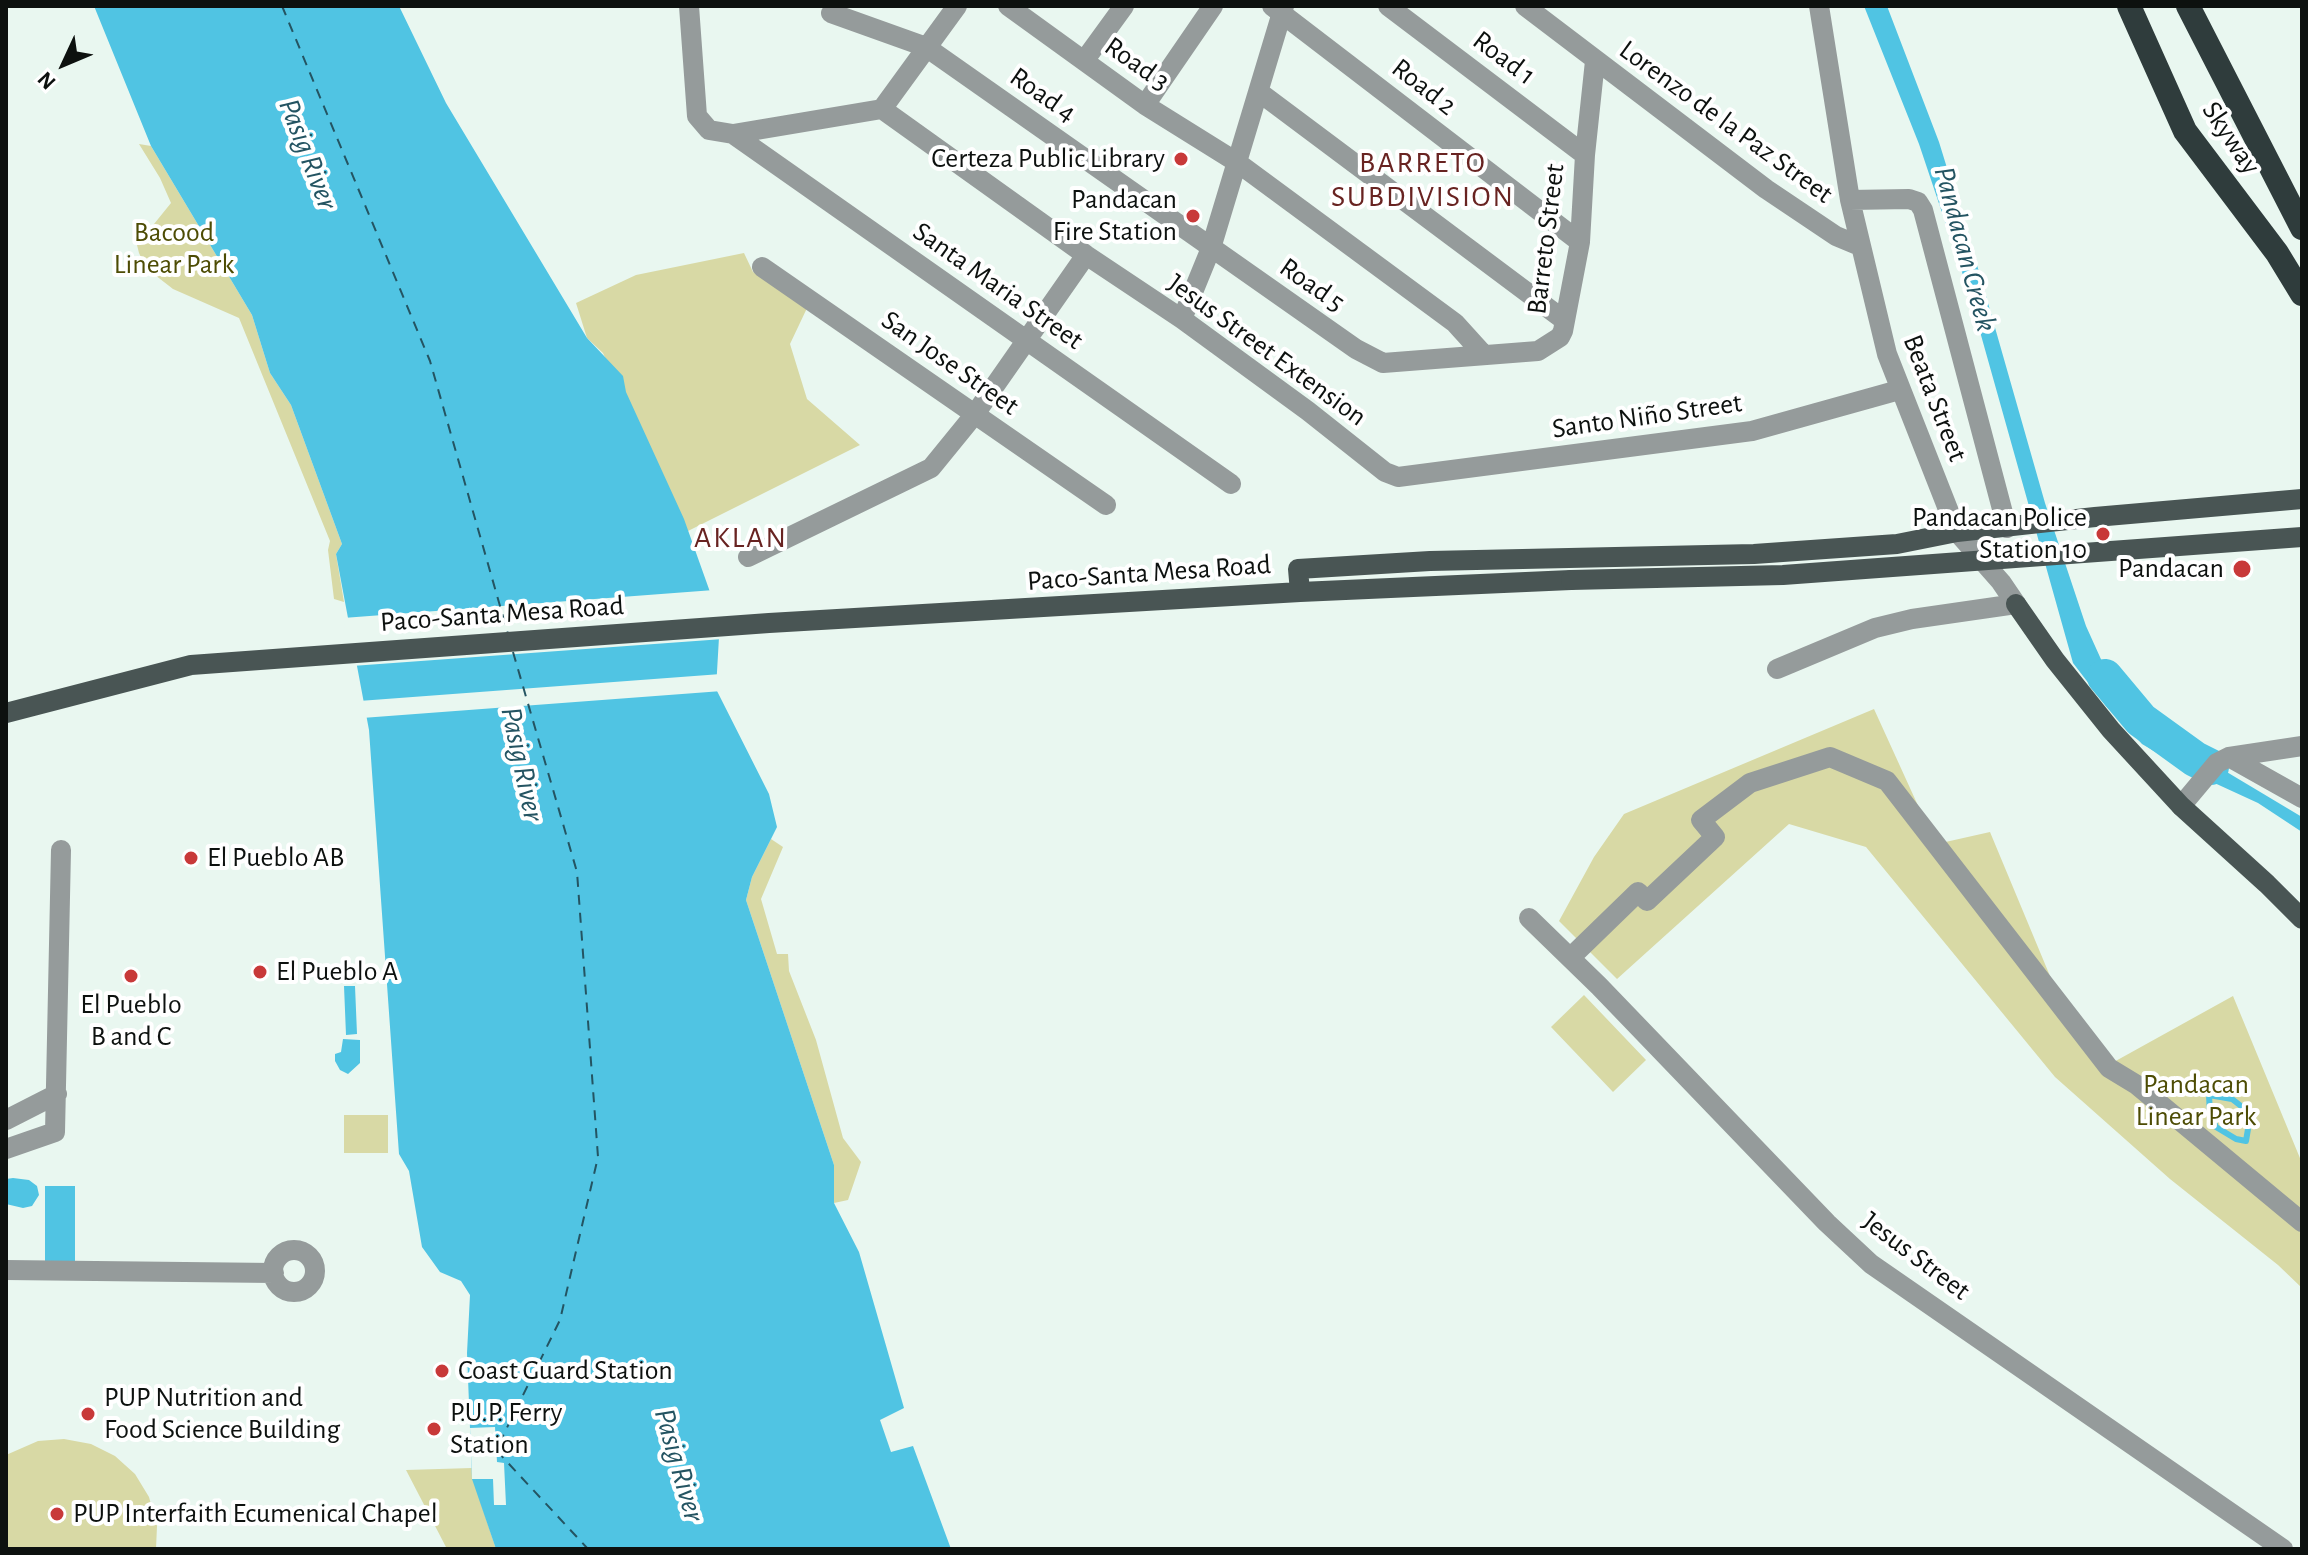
<!DOCTYPE html>
<html>
<head>
<meta charset="utf-8">
<style>
  body { margin:0 }
  #map { position:relative; width:2308px; height:1555px; overflow:hidden; background:#e9f7f0; font-family:"Alegreya Sans",sans-serif }
  canvas { display:block }
  .frame { position:absolute; inset:0; border:8px solid #0d110f; pointer-events:none }
  .north { position:absolute; left:24px; top:24px; width:80px; height:80px; -webkit-text-stroke:6px #fff; paint-order:stroke; rotate:226deg; font-size:22px; font-weight:700; line-height:32px; text-align:center; color:#0d110f }
  .north::after { content:''; display:block; margin:auto; width:28px; height:36px; background:#0d110f; clip-path:polygon(50% 0,100% 100%,50% 72%,0 100%) }
</style>
</head>
<body>
<div id="map">
<canvas width="2308" height="1555"></canvas>
<div class="frame"></div>
<div class="north">N</div>
</div>
<script>
const c = document.querySelector('canvas').getContext('2d');
c.lineJoin = 'round';
function fillPath(path, color) { c.fillStyle = color; c.fill(path, 'evenodd'); }
const poly = rows => new Path2D(rows.map(r => 'M' + r).join(''));
function strokePath(path, color, width, dash) { c.strokeStyle = color; c.lineWidth = width; c.lineCap = dash ? 'butt' : 'round'; c.setLineDash(dash || []); c.stroke(path); }
function write(font, color, halo, rows, align = 'center') {
  c.font = font + ' "Alegreya Sans",sans-serif'; c.lineWidth = 8; c.setLineDash([]); c.textBaseline = 'middle'; c.strokeStyle = halo; c.fillStyle = color; for (const [text, x, y, turn = 0] of rows) {
    c.save(); c.translate(x, y); c.rotate((+turn || 0) * Math.PI / 180); c.textAlign = isNaN(turn) ? turn : align; if (halo) c.strokeText(text, 0, 0); c.fillText(text, 0, 0); c.restore();
  }
}
const green = poly([
  [139,144,151,146,252,315,270,373,291,405,342,544,336,554,344,602,334,599,328,550,330,541,239,318,173,289,146,268,139,253,137,245,171,203,160,178],
  [744,253,753,272,808,306,790,344,807,399,860,445,686,532,603,353,587,338,576,303,636,275],
  [1874,709,1920,810,1941,843,1990,832,2055,988,2112,1063,2233,996,2302,1163,2302,1288,2278,1265,2170,1179,2055,1077,1866,847,1789,824,1617,979,1559,921,1594,857,1624,814],
  [771,839,783,847,761,899,777,954,788,954,789,971,816,1040,843,1138,861,1162,848,1200,834,1203,834,1165,746,900,752,877],
  [1584,995,1646,1060,1613,1092,1551,1027],
  [344,1115,388,1115,388,1153,344,1153],
  [64,1439,91,1444,115,1456,135,1474,149,1497,157,1526,156,1549,6,1549,6,1455,38,1441],
  [472,1468,473,1479,496,1549,447,1549,406,1470]
]);
const water = poly([
  [94,6,399,6,446,103,587,338,623,376,626,392,684,519,720,620,716,689,769,794,777,827,752,877,746,900,834,1165,834,1203,859,1252,904,1408,880,1420,891,1452,913,1446,951,1549,496,1549,472,1479,467,1353,470,1295,461,1281,440,1272,422,1247,409,1171,399,1154,369,730,336,554,342,544,291,405,270,373,252,315,151,146],
  [1864,6,1887,6,1939,142,1980,275,2045,503,2086,626,2109,677,2146,729,2195,753,2302,817,2302,832,2258,803,2184,769,2142,744,2106,706,2073,663,1970,296,1919,144],
  [344,986,355,986,357,1034,346,1035],
  [343,1039,360,1040,360,1063,348,1074,340,1070,335,1061,335,1054,341,1052],
  [13,1178,29,1180,37,1186,39,1195,32,1206,23,1208,6,1204,6,1179],
  [45,1186,75,1186,75,1263,45,1263]
]);
const pier = poly([
  [714,590,724,619,723,639,352,666,343,618],
  [721,674,722,691,362,718,359,701],
  [495,1427,497,1462,504,1463,506,1505,494,1505,493,1479,472,1479,470,1428]
]);
const stream = poly([
  [2209,1095,2232,1099,2241,1106,2248,1129,2246,1141,2236,1139,2216,1127,2210,1114,2209,1095]
]);
const river = poly([
  [2105,677,2141,720,2195,759,2211,767]
]);
const ferry = poly([
  [282,6,430,361,508,634],
  [513,652,577,872,598,1157,560,1320,496,1450,588,1549]
]);
const minor = poly([
  [689,6,697,116,709,130,733,134,882,109,1086,255,1182,319,1308,411,1385,472,1398,477,1752,431,1899,390],
  [1008,6,1145,105,1238,163,1455,323,1484,355],
  [1272,6,1580,242],
  [1388,6,1585,155],
  [1525,6,1766,189,1836,236,1860,246],
  [831,13,926,47,1356,349,1383,363,1538,351,1560,337,1563,331,1580,242,1585,155,1595,61],
  [1084,61,1124,6],
  [1259,92,1564,320],
  [1145,105,1213,6],
  [882,109,957,6],
  [733,134,1231,484],
  [1850,200,1909,199,1918,202,1923,210,2007,528],
  [762,267,1106,505],
  [1182,319,1211,248,1284,6],
  [748,557,931,468,975,414,1086,255],
  [1777,669,1875,628,1912,619,2016,604,2001,582,1957,532,1887,354,1850,200,1819,6],
  [2229,757,2302,798],
  [2181,806,2217,763,2229,757,2302,746],
  [1529,918,1599,986,1827,1223,1871,1264,2283,1549],
  [1570,958,1638,892,1647,901,1715,837,1701,820,1750,783,1830,757,1887,781,2109,1068,2137,1085,2302,1222],
  [6,1120,57,1094],
  [6,1149,55,1132,61,850],
  '273 1271a21 21 0 1 1 42 0a21 21 0 1 1-42 0Z',
  [6,1270,274,1273]
]);
const major = poly([
  [1300,592,1298,569,1430,561,1754,554,1897,544,1957,532,2095,517,2302,499],
  [2016,604,2055,660,2111,730,2181,806,2267,884,2302,919],
  [6,713,191,665,769,623,1300,592,1571,580]
]);
const highway = poly([
  [2129,6,2185,131,2277,253,2302,294],
  [2188,6,2302,228]
]);
const majorBridge = poly([
  [1571,580,1783,575,2302,537]
]);
const markers = [
  [1181,159,8,"#c83939"],
  [1193,216,8,"#c83939"],
  [2103,534,8,"#c83939"],
  [2242,569,10,"#c83939"],
  [191,858,8,"#c83939"],
  [260,972,8,"#c83939"],
  [131,976,8,"#c83939"],
  [442,1371,8,"#c83939"],
  [88,1414,8,"#c83939"],
  [434,1429,8,"#c83939"],
  [57,1514,8,"#c83939"]
];
const streetNames = [
  ["Road 1",1504,58,37],
  ["Road 3",1137,64,35],
  ["Road 2",1424,87,38],
  ["Road 4",1043,95,35],
  ["Lorenzo de la Paz Street",1726,122,36],
  ["Skyway",2231,138,56],
  ["Barreto Street",1546,239,-83],
  ["Road 5",1312,285,35],
  ["Santa Maria Street",998,286,35],
  ["Jesus Street Extension",1267,350,36],
  ["San Jose Street",950,363,35],
  ["Beata Street",1935,398,69],
  ["Santo Niño Street",1647,416,-8],
  ["Paco-Santa Mesa Road",1149,573,-4],
  ["Paco-Santa Mesa Road",502,614,-4],
  ["Jesus Street",1916,1256,37]
];
const poiNames = [
  ["Certeza Public Library",1165,159,"right"],
  ["Pandacan",1177,200,"right"],
  ["Fire Station",1177,232,"right"],
  ["Pandacan Police",2087,518,"right"],
  ["Station 10",2087,550,"right"],
  ["Pandacan",2224,569,"right"],
  ["El Pueblo AB",207,858],
  ["El Pueblo A",276,972],
  ["El Pueblo",131,1005,"center"],
  ["B and C",131,1037,"center"],
  ["Coast Guard Station",458,1371],
  ["PUP Nutrition and",104,1398],
  ["Food Science Building",104,1430],
  ["P.U.P. Ferry",450,1413],
  ["Station",450,1445],
  ["PUP Interfaith Ecumenical Chapel",73,1514]
];
const parkNames = [
  ["Bacood",174,233],
  ["Linear Park",174,265],
  ["Pandacan",2196,1085],
  ["Linear Park",2196,1117]
];
const waterNames = [
  ["Pasig River",308,154,69],
  ["Pandacan Creek",1965,249,75],
  ["Pasig River",522,764,78],
  ["Pasig River",679,1465,74]
];
const neighbourhoodNames = [
  ["BARRETO",1423,163],
  ["SUBDIVISION",1423,197],
  ["AKLAN",741,538]
];
fillPath(green, '#d8d9a5');
fillPath(water, '#50c4e3');
fillPath(pier, '#e9f7f0');
strokePath(stream, '#50c4e3', 6);
strokePath(river, '#50c4e3', 36);
strokePath(ferry, '#245462', 2, [10, 8]);
strokePath(minor, '#959b9b', 20);
strokePath(major, '#495554', 20);
strokePath(highway, '#2f3c3c', 24);
strokePath(majorBridge, '#495554', 20);
for (const [x, y, r, color] of markers) { const dot = new Path2D(); dot.arc(x, y, r, 0, 2 * Math.PI); c.fillStyle = color; c.fill(dot); strokePath(dot, '#fff', 3); }
write('28px', '#0d110f', '#fff', streetNames);
write('28px', '#0d110f', '#fff', poiNames, 'left');
write('28px', '#4d4c04', '#fff', parkNames);
write('italic 30px', '#245462', '#fff', waterNames);
c.letterSpacing = '2px';
write('30px', '#682321', '#fff', neighbourhoodNames);
c.letterSpacing = '0px';
</script>
</body>
</html>
